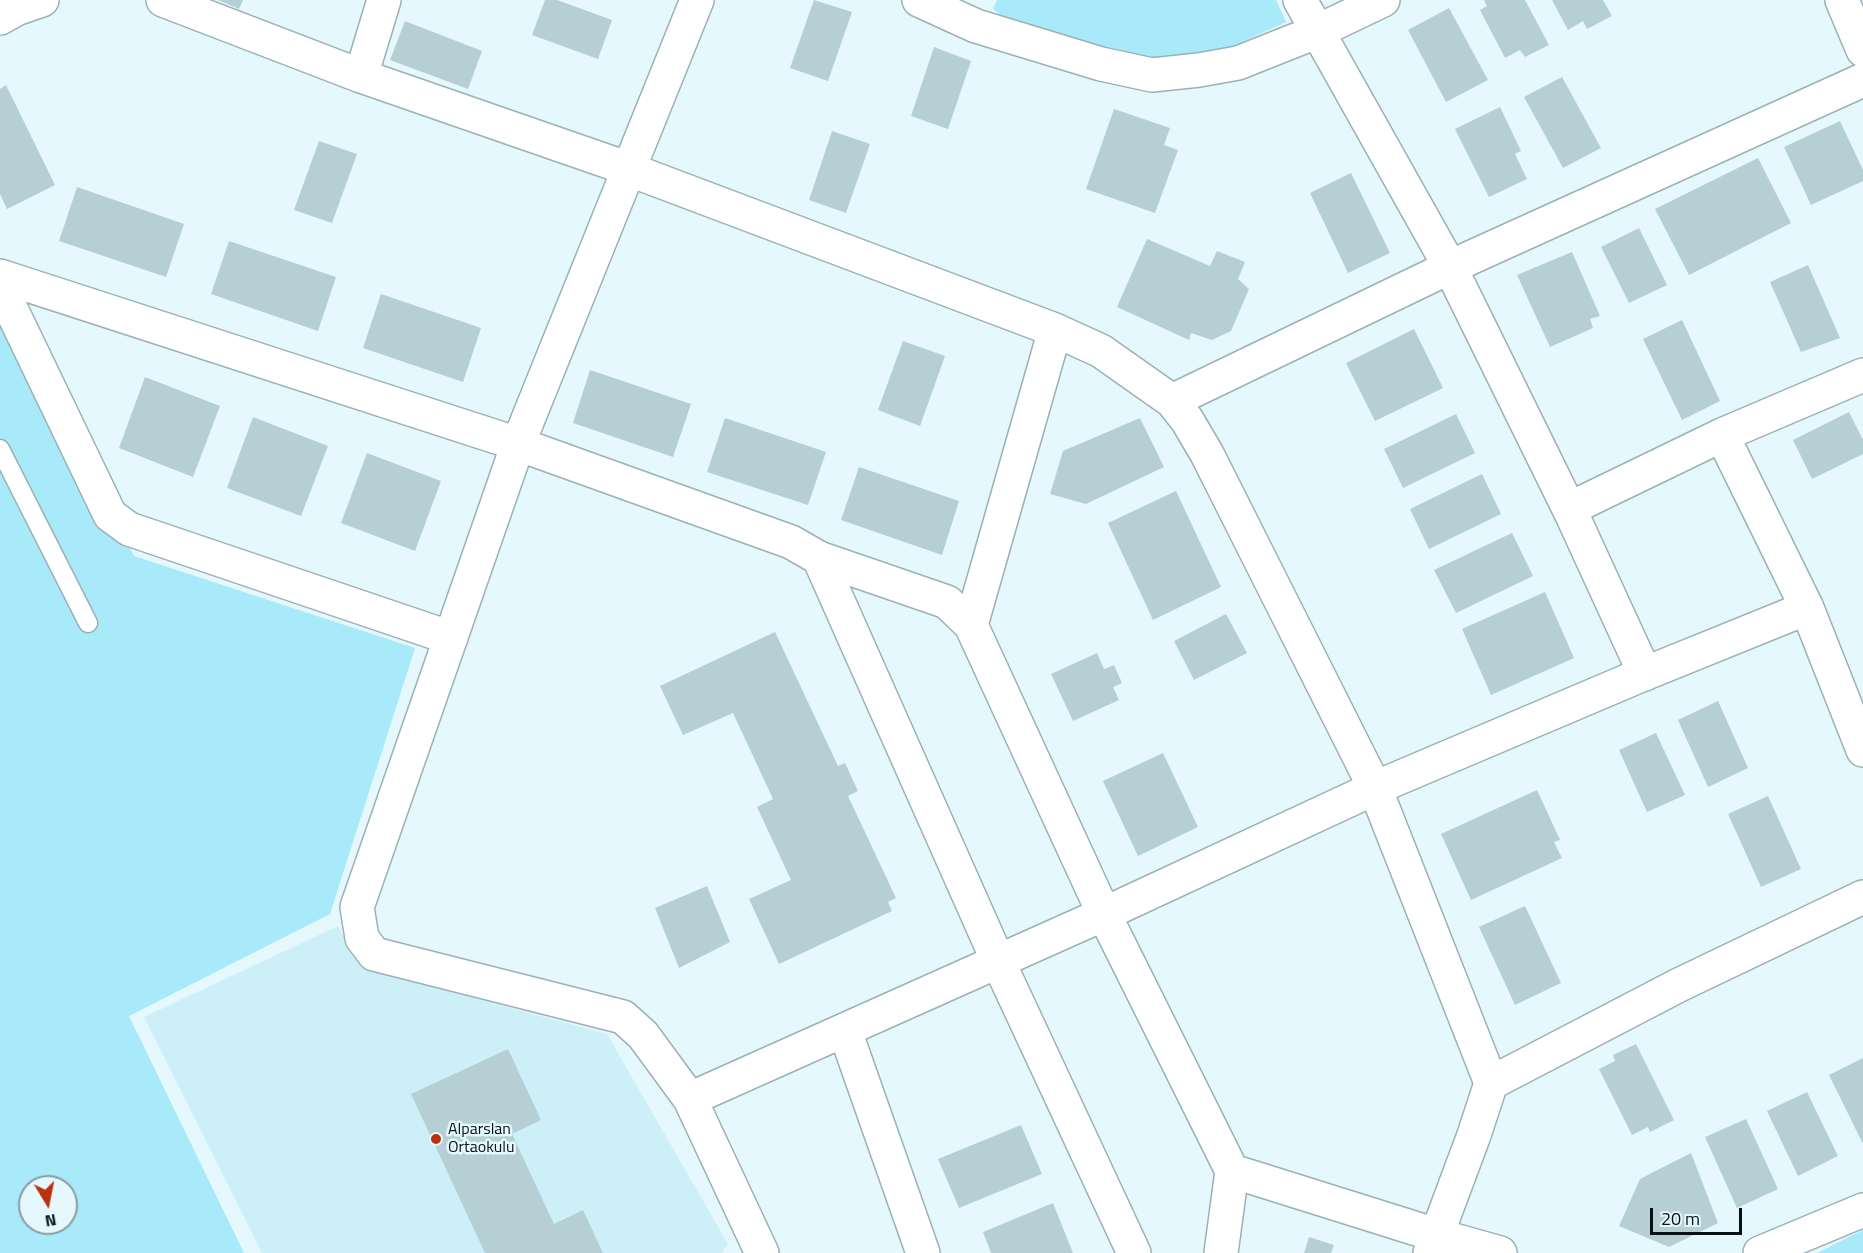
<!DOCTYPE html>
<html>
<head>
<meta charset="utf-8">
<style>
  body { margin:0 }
  #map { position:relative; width:1863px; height:1253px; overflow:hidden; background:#e4f8fd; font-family:"Titillium Web",sans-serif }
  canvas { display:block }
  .north { position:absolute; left:18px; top:1175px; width:60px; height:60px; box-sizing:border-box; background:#e4f8fd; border:2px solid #8c9ca0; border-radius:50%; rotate:170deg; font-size:16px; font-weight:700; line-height:24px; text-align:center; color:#091214 }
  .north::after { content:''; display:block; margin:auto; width:21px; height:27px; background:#bb300f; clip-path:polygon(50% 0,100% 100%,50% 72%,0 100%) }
  .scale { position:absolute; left:1650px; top:1208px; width:92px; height:27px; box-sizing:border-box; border:3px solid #091214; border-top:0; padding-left:8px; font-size:18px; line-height:21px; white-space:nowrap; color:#091214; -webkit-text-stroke:4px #e4f8fd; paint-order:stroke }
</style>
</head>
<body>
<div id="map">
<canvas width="1863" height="1253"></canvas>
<div class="north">N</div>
<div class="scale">20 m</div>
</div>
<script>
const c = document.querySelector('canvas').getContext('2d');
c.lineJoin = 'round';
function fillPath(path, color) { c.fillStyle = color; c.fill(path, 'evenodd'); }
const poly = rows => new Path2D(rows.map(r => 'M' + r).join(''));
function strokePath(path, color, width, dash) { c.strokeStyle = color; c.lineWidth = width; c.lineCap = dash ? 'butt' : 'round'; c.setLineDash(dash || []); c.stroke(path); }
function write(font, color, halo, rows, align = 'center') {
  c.font = font + ' "Titillium Web",sans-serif'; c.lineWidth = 5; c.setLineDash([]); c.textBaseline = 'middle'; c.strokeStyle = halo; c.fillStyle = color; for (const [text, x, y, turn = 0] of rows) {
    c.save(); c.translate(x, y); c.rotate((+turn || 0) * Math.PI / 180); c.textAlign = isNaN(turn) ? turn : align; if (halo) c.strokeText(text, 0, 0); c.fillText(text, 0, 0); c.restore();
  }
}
const built = poly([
  [338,926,362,968,607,1034,728,1244,721,1253,262,1253,144,1017]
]);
const green = poly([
  [997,0,1276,0,1286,22,1220,52,1158,62,1077,42,1010,23,993,9],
  [0,300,134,556,415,648,330,914,129,1016,244,1253,0,1253],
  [30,1187,66,1187,66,1223,30,1223],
  [1863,1230,1863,1253,1817,1253]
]);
const building = poly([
  [218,0,243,0,239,9],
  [545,0,557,0,612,20,598,59,532,35],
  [814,0,852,12,828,81,790,68],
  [1484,0,1525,0,1549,45,1525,57,1520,50,1505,58,1480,10,1487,6],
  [1552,0,1603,0,1612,16,1587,29,1583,21,1568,30],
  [1449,8,1488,80,1446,102,1408,30],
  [405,21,482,51,468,89,390,60],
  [934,47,971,61,948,129,911,116],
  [1562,77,1601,148,1563,168,1524,97],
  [6,85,55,185,7,209,0,194,0,89],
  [1500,107,1521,151,1515,154,1527,179,1489,197,1455,129],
  [1114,109,1170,128,1164,145,1178,150,1155,213,1086,189],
  [1840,121,1863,170,1863,181,1811,205,1784,147],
  [832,131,870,144,846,213,809,200],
  [319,141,357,154,332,223,294,210],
  [1758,158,1791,223,1689,275,1655,209],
  [1351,173,1390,253,1348,273,1310,193],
  [77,187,184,224,166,277,59,241],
  [1639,228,1667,285,1629,303,1601,247],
  [1147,239,1210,266,1217,251,1245,262,1238,279,1249,289,1231,331,1212,340,1191,333,1189,340,1117,307],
  [229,241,336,277,318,331,211,294],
  [1572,252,1600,316,1590,319,1593,328,1550,347,1517,275],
  [1808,265,1840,338,1801,352,1770,282],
  [381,294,481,328,463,382,363,348],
  [1682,320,1720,401,1682,420,1643,339],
  [1414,329,1443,388,1375,421,1346,363],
  [903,341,945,356,920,426,878,410],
  [590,370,691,404,673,457,573,423],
  [145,377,220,406,193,477,119,448],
  [1849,412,1863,440,1863,454,1812,479,1793,440],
  [1456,414,1475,453,1403,488,1384,449],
  [253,417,328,446,301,516,227,488],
  [725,418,826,452,808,505,707,472],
  [1140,418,1164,467,1086,504,1050,494,1063,451],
  [367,453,441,481,415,551,341,523],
  [859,467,959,501,942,555,841,520],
  [1482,474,1501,514,1429,549,1410,509],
  [1176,491,1221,587,1153,620,1108,523],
  [1512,533,1533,576,1456,613,1434,570],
  [1545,592,1574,658,1491,695,1462,629],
  [1226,614,1247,653,1194,680,1174,641],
  [775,632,838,766,845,763,858,791,848,796,896,898,888,902,892,911,779,964,749,899,791,880,757,807,773,799,733,713,683,735,660,686],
  [1097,653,1104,669,1114,665,1122,683,1113,687,1119,700,1073,721,1051,674],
  [1718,701,1748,768,1708,787,1678,720],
  [1656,733,1685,795,1647,812,1619,750],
  [1163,753,1198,827,1138,856,1103,781],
  [1537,790,1560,840,1554,842,1562,858,1471,900,1441,834],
  [1768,796,1801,869,1761,887,1728,814],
  [707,886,730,942,679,968,655,908],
  [1525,906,1561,983,1515,1005,1479,927],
  [1636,1044,1674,1120,1650,1132,1648,1127,1632,1135,1599,1069,1615,1061,1613,1055],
  [508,1049,541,1120,512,1134,554,1224,583,1210,603,1253,485,1253,411,1094],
  [1863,1058,1863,1144,1829,1075],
  [1807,1092,1838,1156,1798,1176,1767,1111],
  [1746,1119,1778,1189,1737,1208,1705,1137],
  [1021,1125,1042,1174,959,1208,938,1159],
  [1691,1153,1718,1223,1669,1247,1619,1226,1640,1179],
  [1053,1203,1073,1253,991,1253,983,1232],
  [1309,1237,1334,1245,1331,1253,1304,1253]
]);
const service = poly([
  [0,449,88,623]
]);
const minor = poly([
  [163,0,361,76,612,163,1055,330,1101,351,1172,401,1187,420,1207,454,1375,788,1491,1083],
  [697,0,518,444,357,907,362,938,374,954,623,1017,643,1035,690,1099,762,1253],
  [919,0,976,26,1101,64,1152,75,1199,70,1238,63,1316,32,1383,0],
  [1300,0,1450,267,1573,517,1645,674],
  [0,18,16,9,42,0],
  [361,76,384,0],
  [0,276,518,444,791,542,819,558,998,961,1134,1253],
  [0,286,110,515,129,529,451,638],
  [1172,401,1450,267,1863,80],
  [1722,435,1807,608,1863,750],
  [1569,509,1722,435,1863,375],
  [819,558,947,602,971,625,1104,914,1232,1171,1436,1235,1500,1253],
  [971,625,1055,330],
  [845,1031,923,1253],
  [690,1099,1104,914,1375,788,1639,676,1807,608],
  [1221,1253,1232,1171],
  [1430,1253,1474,1135,1491,1083,1679,985,1863,897],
  [1760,1253,1863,1210]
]);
const tertiary = poly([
  [1842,0,1863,50]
]);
const markers = [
  [436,1139,6,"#bb300f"]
];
const poiNames = [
  ["Alparslan",448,1130],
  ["Ortaokulu",448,1148]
];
fillPath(built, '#cdf0f8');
fillPath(green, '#a8eaf9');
fillPath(building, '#b6cfd5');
strokePath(service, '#99b1b7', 21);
strokePath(minor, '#99b1b7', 36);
strokePath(tertiary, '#99b1b7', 36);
strokePath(service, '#fff', 18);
strokePath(minor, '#fff', 33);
strokePath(tertiary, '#fff', 33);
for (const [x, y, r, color] of markers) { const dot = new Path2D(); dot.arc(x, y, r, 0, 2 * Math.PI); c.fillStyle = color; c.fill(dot); strokePath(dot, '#e4f8fd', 2); }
write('16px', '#091214', '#e4f8fd', poiNames, 'left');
</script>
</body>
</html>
